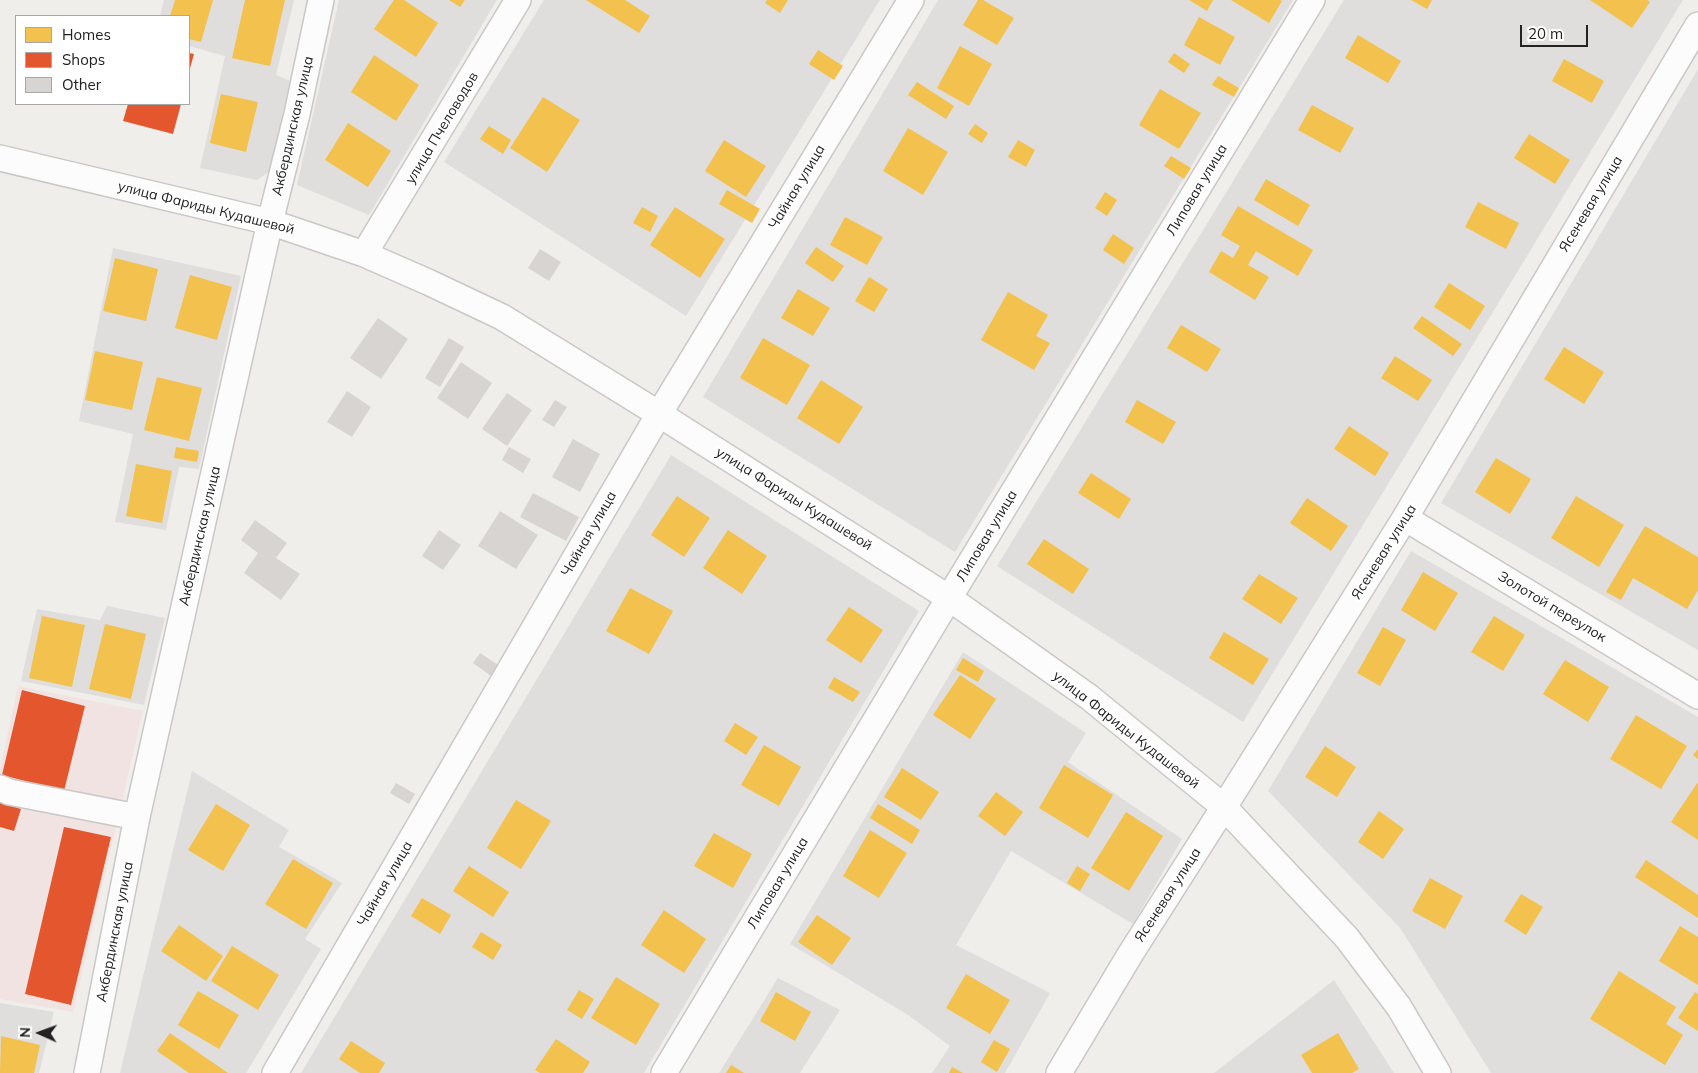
<!DOCTYPE html>
<html>
<head>
<meta charset="utf-8">
<style>
  body { margin:0 }
  #map { position:relative; width:1698px; height:1073px; overflow:hidden; background:#f0eeeb; font-family:Mulish,sans-serif }
  canvas { display:block }
  .legend { position:absolute; left:15px; top:15px; width:175px; height:90px; box-sizing:border-box; background:#fff; border:1px solid #a7a7a7; margin:0; padding:6px 9px; list-style:none; font-size:15px; color:#222 }
  .legend li { display:flex; align-items:center; gap:10px; height:25px }
  .legend b { width:25px; border:1px solid #a7a7a7 }
  .north { position:absolute; left:15px; top:1008px; width:50px; height:50px; -webkit-text-stroke:4px #fff; paint-order:stroke; rotate:272deg; font-size:14px; font-weight:700; line-height:20px; text-align:center; color:#222 }
  .north::after { content:''; display:block; margin:auto; width:18px; height:22px; background:#222; clip-path:polygon(50% 0,100% 100%,50% 72%,0 100%) }
  .scale { position:absolute; left:1520px; top:25px; width:68px; height:22px; box-sizing:border-box; border:2px solid #222; border-top:0; padding-left:6px; font-size:15px; line-height:18px; white-space:nowrap; color:#222; -webkit-text-stroke:4px #fff; paint-order:stroke }
</style>
</head>
<body>
<div id="map">
<canvas width="1698" height="1073"></canvas>
<ul class="legend">
<li><b style="height:14px;background:#f2c14e"></b>Homes</li>
<li><b style="height:14px;background:#e4572e"></b>Shops</li>
<li><b style="height:14px;background:#d7d4d2"></b>Other</li>
</ul>
<div class="north">N</div>
<div class="scale">20 m</div>
</div>
<script>
const c = document.querySelector('canvas').getContext('2d');
c.lineJoin = 'round';
function fillPath(path, color) { c.fillStyle = color; c.fill(path, 'evenodd'); }
const poly = rows => new Path2D(rows.map(r => 'M' + r).join(''));
function strokePath(path, color, width, dash) { c.strokeStyle = color; c.lineWidth = width; c.lineCap = dash ? 'butt' : 'round'; c.setLineDash(dash || []); c.stroke(path); }
function write(font, color, halo, rows, align = 'center') {
  c.font = font + ' Mulish,sans-serif'; c.lineWidth = 5; c.setLineDash([]); c.textBaseline = 'middle'; c.strokeStyle = halo; c.fillStyle = color; for (const [text, x, y, turn = 0] of rows) {
    c.save(); c.translate(x, y); c.rotate((+turn || 0) * Math.PI / 180); c.textAlign = isNaN(turn) ? turn : align; if (halo) c.strokeText(text, 0, 0); c.fillText(text, 0, 0); c.restore();
  }
}
const residential = poly([
  [164,0,294,0,276,75,290,81,270,171,257,180,200,168,225,56,189,46,189,16,160,16],
  [339,0,497,0,369,215,297,185],
  [544,0,880,0,686,316,444,162],
  [938,0,1293,0,955,552,703,397],
  [1344,0,1683,0,1243,722,997,566],
  [1698,69,1698,650,1441,503],
  [113,248,241,276,199,469,179,467,166,530,115,522,133,434,79,421],
  [671,455,919,611,644,1073,301,1073],
  [1411,551,1698,717,1698,1073,1491,1073,1400,928,1268,791],
  [107,606,165,618,144,705,21,681,37,609,100,620],
  [963,652,1086,733,1068,762,1182,839,1133,924,1011,851,956,945,1050,993,1005,1073,932,1073,950,1046,908,1015,790,944],
  [192,771,289,830,279,847,342,883,305,939,321,949,246,1073,120,1073],
  [778,978,840,1010,800,1073,719,1073],
  [1334,980,1394,1073,1214,1073],
  [0,1003,54,1012,39,1073,0,1073]
]);
const commercial = poly([
  [18,686,143,711,73,1012,0,999,0,769]
]);
const homes = poly([
  [175,0,213,0,201,42,189,39,189,16,170,16],
  [245,0,285,0,270,66,232,58],
  [394,0,404,0,438,23,416,57,374,29],
  [449,0,465,0,460,7],
  [586,0,625,0,650,16,639,33],
  [767,0,788,0,780,13,765,3],
  [978,0,983,0,1014,18,997,45,963,25],
  [1189,0,1213,0,1207,11],
  [1231,0,1280,0,1282,1,1269,23],
  [1411,0,1432,0,1427,9],
  [1590,0,1647,0,1650,2,1632,28],
  [1199,17,1235,37,1220,65,1184,45],
  [1358,35,1401,61,1388,83,1345,58],
  [960,46,992,64,969,106,937,88],
  [818,50,843,66,834,80,809,64],
  [1174,53,1190,64,1184,73,1168,62],
  [374,55,419,85,396,121,351,92],
  [1564,59,1604,81,1592,103,1552,81],
  [1218,76,1239,88,1234,97,1212,85],
  [917,82,954,106,946,119,908,95],
  [1160,89,1201,113,1179,149,1139,125],
  [221,94,258,102,246,152,210,143],
  [543,97,580,120,547,172,510,148],
  [1312,105,1354,128,1340,153,1298,130],
  [348,123,391,151,368,187,325,160],
  [975,124,988,133,982,143,968,134],
  [489,126,511,140,503,154,480,139],
  [908,128,948,152,923,195,883,171],
  [1529,134,1570,160,1555,184,1514,158],
  [724,140,766,166,746,197,705,171],
  [1018,140,1035,150,1026,167,1008,157],
  [1171,156,1191,168,1184,179,1164,166],
  [1266,179,1310,205,1298,226,1254,200],
  [727,190,760,209,752,223,719,204],
  [1105,192,1117,200,1107,216,1095,208],
  [1478,202,1519,223,1506,249,1465,227],
  [1238,206,1313,250,1298,276,1256,251,1248,265,1269,277,1255,300,1209,272,1221,251,1233,258,1240,246,1221,235],
  [642,207,658,216,650,232,633,223],
  [675,207,725,239,700,278,650,245],
  [845,217,883,237,867,265,830,245],
  [1113,234,1134,248,1124,264,1103,250],
  [816,247,844,266,833,282,805,263],
  [115,258,158,269,146,321,103,311],
  [190,275,232,287,217,340,175,328],
  [869,277,888,289,874,312,855,301],
  [1449,283,1485,306,1470,330,1434,307],
  [798,289,830,308,813,336,781,318],
  [1008,292,1048,315,1036,336,1050,343,1034,370,981,340],
  [1422,316,1462,344,1453,356,1413,328],
  [1181,325,1221,349,1207,372,1167,348],
  [763,338,810,365,787,405,740,378],
  [1564,347,1604,372,1584,404,1544,379],
  [95,351,143,362,132,410,85,400],
  [1395,356,1432,380,1418,401,1381,378],
  [157,377,202,388,189,441,144,430],
  [821,380,863,407,839,444,797,418],
  [1137,400,1176,422,1163,444,1125,422],
  [1349,426,1389,453,1375,476,1334,449],
  [176,447,199,451,197,462,174,458],
  [1496,458,1531,479,1510,514,1475,492],
  [136,464,172,471,162,523,126,516],
  [1091,473,1131,499,1119,519,1078,493],
  [677,496,710,518,684,557,651,535],
  [1576,496,1624,525,1599,567,1551,538],
  [1307,498,1348,526,1331,551,1290,523],
  [1645,526,1698,557,1698,590,1687,609,1633,578,1621,600,1606,592],
  [728,530,767,556,742,594,703,568],
  [1044,539,1089,569,1073,594,1027,564],
  [1423,572,1458,593,1435,631,1401,610],
  [1259,574,1298,598,1281,624,1242,599],
  [630,588,673,611,649,654,606,631],
  [849,607,883,630,861,663,826,640],
  [42,616,85,625,72,687,29,678],
  [1494,616,1525,635,1503,671,1471,652],
  [105,624,146,634,131,699,89,689],
  [1383,627,1406,640,1380,686,1357,673],
  [1224,632,1269,659,1253,685,1209,658],
  [963,658,984,671,978,682,956,670],
  [1565,660,1609,687,1588,722,1543,694],
  [960,675,996,699,970,739,933,715],
  [834,677,860,692,853,702,828,688],
  [1636,715,1687,746,1661,789,1610,759],
  [735,723,758,737,746,755,724,741],
  [764,745,801,767,779,806,741,785],
  [1325,746,1356,767,1337,797,1305,777],
  [1698,749,1698,759,1693,755],
  [1064,765,1113,795,1088,838,1039,808],
  [902,768,939,792,921,820,884,797],
  [1698,782,1698,840,1671,822],
  [996,792,1023,812,1005,836,978,816],
  [516,800,551,821,521,869,487,848],
  [216,804,250,825,223,871,188,850],
  [878,804,920,830,912,844,870,818],
  [1379,811,1404,829,1383,859,1358,842],
  [1126,812,1163,836,1129,891,1091,868],
  [870,830,907,853,879,898,843,876],
  [714,833,752,854,733,888,694,866],
  [293,859,333,883,306,929,265,904],
  [1646,860,1698,895,1698,918,1635,877],
  [469,866,509,892,493,917,453,891],
  [1077,866,1090,874,1080,891,1067,883],
  [1430,878,1463,896,1445,929,1412,911],
  [1521,894,1543,907,1526,935,1504,921],
  [422,898,451,915,440,934,411,916],
  [664,910,706,939,684,973,641,945],
  [817,915,851,938,832,965,798,942],
  [179,925,223,956,206,981,161,951],
  [1680,926,1698,937,1698,985,1659,961],
  [481,932,502,945,493,960,472,947],
  [232,946,279,975,258,1010,211,981],
  [1619,971,1676,1007,1666,1024,1683,1035,1665,1065,1590,1019],
  [966,974,1010,1000,990,1034,946,1008],
  [616,977,660,1004,636,1045,591,1018],
  [579,990,594,999,582,1019,567,1010],
  [198,991,239,1015,219,1049,178,1025],
  [776,992,811,1012,795,1041,760,1021],
  [1695,992,1698,994,1698,1031,1678,1018],
  [170,1033,228,1073,189,1073,157,1051],
  [1338,1033,1359,1069,1352,1073,1312,1073,1301,1055],
  [1,1036,40,1045,34,1073,0,1073],
  [556,1039,590,1062,583,1073,540,1073,535,1070],
  [994,1040,1010,1049,997,1072,981,1062],
  [351,1041,385,1063,379,1073,360,1073,339,1059],
  [731,1065,744,1073,726,1073],
  [952,1067,963,1073,949,1073]
]);
const shops = poly([
  [189,53,194,54,189,72],
  [128,104,181,104,173,134,123,121],
  [22,690,85,706,64,791,2,775],
  [0,802,21,809,14,831,0,827],
  [64,827,111,837,71,1005,25,994]
]);
const building = poly([
  [540,249,561,262,549,281,528,268],
  [378,318,408,339,381,379,350,358],
  [449,338,464,347,440,387,425,378],
  [461,362,492,383,468,419,437,398],
  [347,391,371,407,352,437,327,422],
  [507,393,532,410,507,446,482,429],
  [555,400,567,407,554,427,542,420],
  [573,439,600,454,580,492,552,477],
  [509,447,531,459,523,473,502,460],
  [533,493,579,517,566,541,520,517],
  [500,511,538,535,516,569,478,546],
  [255,520,287,543,276,558,300,574,281,600,244,573,258,553,241,540],
  [439,530,461,545,443,570,422,556],
  [480,653,498,665,491,676,473,663],
  [396,783,415,794,409,804,390,793]
]);
const street = poly([
  [0,158,270,222,364,254,428,282,502,317,659,414,949,598,1089,697,1224,807,1347,938,1399,1007,1438,1073],
  [364,254,518,0],
  [1405,518,1698,696],
  [0,788,9,792,137,817],
  [87,1073,137,817,270,222,297,114,321,0],
  [275,1073,659,414,911,0],
  [664,1073,949,598,1312,0],
  [1059,1073,1131,953,1224,807,1405,518,1698,25]
]);
const streetNames = [
  ["Акбердинская улица",293,126,-77],
  ["улица Пчеловодов",442,128,-59],
  ["Чайная улица",797,187,-59],
  ["Липовая улица",1197,190,-59],
  ["Ясеневая улица",1591,204,-59],
  ["улица Фариды Кудашевой",206,208,14],
  ["улица Фариды Кудашевой",794,499,32],
  ["Чайная улица",589,534,-60],
  ["Акбердинская улица",200,536,-77],
  ["Липовая улица",987,536,-59],
  ["Ясеневая улица",1384,552,-58],
  ["Золотой переулок",1552,607,31],
  ["улица Фариды Кудашевой",1126,730,38],
  ["Липовая улица",778,883,-59],
  ["Чайная улица",385,884,-60],
  ["Ясеневая улица",1168,895,-57],
  ["Акбердинская улица",115,932,-79]
];
fillPath(residential, '#dfdedc');
fillPath(commercial, '#f1e3e1');
fillPath(homes, '#f2c14e');
fillPath(shops, '#e4572e');
fillPath(building, '#d7d4d2');
strokePath(street, '#c9c8c7', 28);
strokePath(street, '#fdfcfc', 25);
write('14px', '#222', '#fff', streetNames);
</script>
</body>
</html>
